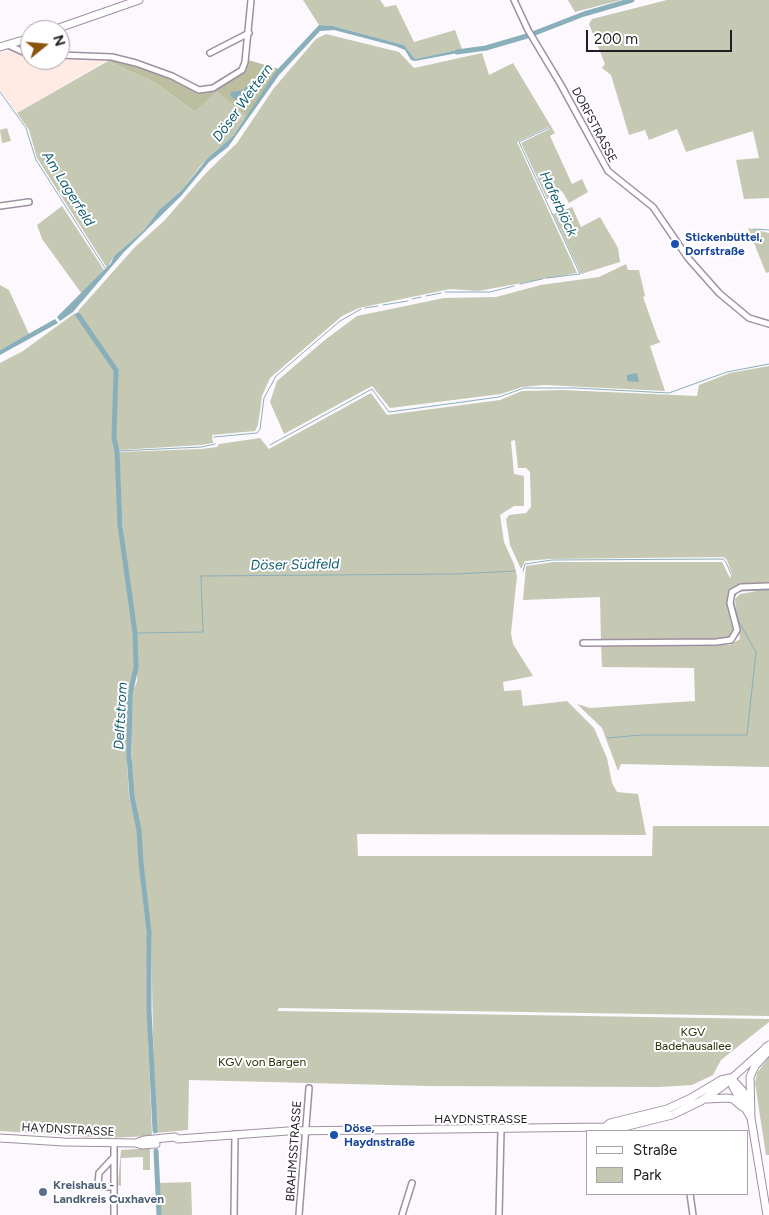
<!DOCTYPE html>
<html>
<head>
<meta charset="utf-8">
<style>
  body { margin:0 }
  #map { position:relative; width:769px; height:1215px; overflow:hidden; background:#fcf8fd; font-family:Figtree,sans-serif }
  canvas { display:block }
  .legend { position:absolute; left:586px; top:1130px; width:162px; height:65px; box-sizing:border-box; background:#fff; border:1px solid #a7a4a7; margin:0; padding:6px 9px; list-style:none; font-size:15px; color:#221c24 }
  .legend li { display:flex; align-items:center; gap:10px; height:25px }
  .legend b { width:25px; border:1px solid #a7a4a7 }
  .north { position:absolute; left:20px; top:20px; width:50px; height:50px; box-sizing:border-box; background:#fff; border:1px solid #a7a4a7; border-radius:50%; rotate:73deg; font-size:14px; font-weight:700; line-height:20px; text-align:center; color:#221c24 }
  .north::after { content:''; display:block; margin:auto; width:18px; height:22px; background:#8c530a; clip-path:polygon(50% 0,100% 100%,50% 72%,0 100%) }
  .scale { position:absolute; left:586px; top:30px; width:146px; height:22px; box-sizing:border-box; border:2px solid #221c24; border-top:0; padding-left:6px; font-size:15px; line-height:18px; white-space:nowrap; color:#221c24; -webkit-text-stroke:4px #fff; paint-order:stroke }
</style>
</head>
<body>
<div id="map">
<canvas width="769" height="1215"></canvas>
<ul class="legend">
<li><b style="height:6px;background:#fff"></b>Straße</li>
<li><b style="height:14px;background:#c5c8b3"></b>Park</li>
</ul>
<div class="north">N</div>
<div class="scale">200 m</div>
</div>
<script>
const c = document.querySelector('canvas').getContext('2d');
c.lineJoin = 'round';
function fillPath(path, color) { c.fillStyle = color; c.fill(path, 'evenodd'); }
const poly = rows => new Path2D(rows.map(r => 'M' + r).join(''));
function strokePath(path, color, width, dash) { c.strokeStyle = color; c.lineWidth = width; c.lineCap = dash ? 'butt' : 'round'; c.setLineDash(dash || []); c.stroke(path); }
function write(font, color, halo, rows, align = 'center') {
  c.font = font + ' Figtree,sans-serif'; c.lineWidth = 4; c.setLineDash([]); c.textBaseline = 'middle'; c.strokeStyle = halo; c.fillStyle = color; for (const [text, x, y, turn = 0] of rows) {
    c.save(); c.translate(x, y); c.rotate((+turn || 0) * Math.PI / 180); c.textAlign = isNaN(turn) ? turn : align; if (halo) c.strokeText(text, 0, 0); c.fillText(text, 0, 0); c.restore();
  }
}
const commercial = poly([
  [11,50,30,57,30,60,60,60,60,58,109,59,17,113,0,90,0,53]
]);
const green = poly([
  [303,0,380,0,385,7,396,5,414,42,455,30,462,49,415,59,404,45,333,26,319,25],
  [568,0,621,0,575,12],
  [667,0,769,0,769,198,744,199,736,160,759,158,753,131,686,152,677,129,649,140,645,130,629,135,611,75,602,68,605,64,589,24,592,19],
  [326,34,399,52,414,68,482,53,489,75,513,63,555,133,550,136,572,184,582,179,588,192,569,203,562,191,547,199,521,143,549,129,548,127,517,142,577,273,478,291,450,289,359,308,342,316,270,378,262,396,258,425,255,431,212,435,213,443,201,445,119,450,116,439,117,369,78,311,135,247,164,221,206,173,237,143,274,88,316,39],
  [108,61,154,82,195,112,217,90,247,117,234,135,201,165,181,191,159,210,144,230,114,256,107,268,37,158,29,130,17,113],
  [7,128,11,141,2,143,0,130],
  [62,206,104,270,82,294,42,239,37,225],
  [572,207,581,227,600,217,618,248,620,262,581,274,553,214],
  [748,228,769,233,769,272,766,273],
  [626,264,628,270,639,270,645,296,643,297,658,339,661,342,650,346,665,391,545,385,522,387,501,394,390,408,372,386,284,434,270,402,277,381,326,339,357,316,444,298,496,297,541,285,599,277],
  [0,285,9,290,29,334,0,350],
  [75,313,114,370,113,437,116,451,118,506,133,633,134,672,128,694,127,764,129,796,138,833,139,864,147,936,147,1006,152,1136,109,1138,0,1131,0,363,23,351],
  [769,366,769,584,734,587,728,594,727,605,734,634,729,639,601,640,600,597,523,600,526,566,554,562,722,562,730,578,732,574,727,560,723,557,549,559,525,561,521,569,510,545,506,519,509,515,526,513,531,507,530,472,526,468,518,468,515,440,511,441,514,474,524,476,524,506,514,506,500,515,504,542,514,564,517,576,511,633,513,644,533,676,503,682,504,691,521,690,523,706,567,701,594,728,607,758,612,783,617,792,638,794,646,835,357,834,358,856,652,856,653,826,769,826,769,1016,279,1008,277,1011,769,1019,769,1022,721,1060,713,1075,692,1085,659,1087,430,1086,189,1080,188,1130,155,1133,151,932,142,862,141,831,133,796,132,772,132,693,137,682,137,648,122,519,119,452,201,449,217,447,219,444,260,438,269,449,371,393,387,415,500,400,522,391,562,390,697,396,699,385,730,373],
  [769,589,769,767,621,764,618,771,602,728,577,704,590,708,695,701,694,668,602,667,601,644,730,645,740,639,735,599,740,594],
  [769,1057,769,1155,766,1155,755,1083,757,1073],
  [150,1148,150,1170,143,1170,143,1157,121,1158,121,1186,118,1185,121,1150],
  [191,1182,192,1215,161,1215,159,1183]
]);
const forest = poly([
  [109,59,136,64,172,78,198,91,213,89,226,83,246,68,248,60,279,69,247,117,217,91,195,112,154,82,108,61]
]);
const water = poly([
  [319,25,333,26,404,45,415,59,462,49,463,52,415,61,411,60,405,50,395,46,334,30,320,31,279,75,228,147,209,162,181,196,124,252,73,312,60,321,57,317,111,263,114,256,144,230,159,210,181,191,207,159,234,135,276,71],
  [248,83,251,85,246,97,235,100,230,95,231,92,244,90],
  [55,319,58,323,0,355,0,350],
  [637,373,639,382,627,381,627,375]
]);
const stream = poly([
  [0,92,26,128,36,160,105,268],
  [753,229,769,230],
  [547,278,580,274,519,142,548,128],
  [520,284,542,279],
  [445,292,490,292,514,286],
  [426,296,441,293],
  [412,299,421,297],
  [383,305,408,301],
  [365,308,378,306],
  [214,437,257,433,260,429,264,398,276,376,340,321,361,309],
  [270,445,372,389,389,412,499,397,524,388,575,388,669,393,727,372,769,364],
  [117,451,202,447,215,444],
  [523,571,525,564,552,560,723,559,726,562,731,574],
  [135,633,203,632,201,576,457,574,515,571],
  [608,738,641,735,747,735,756,652,739,622,733,599,738,591,769,590]
]);
const canal = poly([
  [535,33,584,14,632,0],
  [457,52,486,48,527,36],
  [78,315,116,370,114,438,117,451,120,525,135,633,136,667,130,695,129,755,132,797,139,830,141,863,149,932,149,1010,155,1131],
  [156,1151,159,1215]
]);
const street = poly([
  [514,0,528,30,561,85,608,171,653,207,688,258,719,293,749,318,769,324],
  [8,45,30,55],
  [210,53,249,33],
  [60,55,112,57,136,63,172,76,199,90,213,88,242,70,245,62,251,0],
  [0,206,29,202],
  [583,643,716,642,731,640,737,630,730,603,732,592,741,587,769,586],
  [113,1187,102,1187,98,1184,99,1173,114,1157],
  [690,1194,693,1215],
  [114,1215,114,1144],
  [234,1215,235,1134],
  [299,1215,309,1088],
  [402,1215,412,1183],
  [499,1215,501,1130]
]);
const secondary = poly([
  [53,30,139,0],
  [0,47,30,38],
  [730,1078,733,1087,751,1118,767,1215],
  [731,1078,742,1090,750,1103],
  [707,1099,727,1098,733,1099,742,1107],
  [751,1118,750,1077,755,1066,766,1054,766,1047],
  [605,1127,610,1123,667,1109,691,1098,721,1080,730,1078],
  [0,1138,64,1142,136,1143,142,1145,156,1144],
  [136,1143,144,1140,175,1137,178,1139,288,1131,605,1127,611,1129,624,1127,672,1115,701,1101,723,1086,769,1045]
]);
const markers = [
  [675,244,5,"#1a4fb4"],
  [334,1135,5,"#1a4fb4"],
  [43,1192,5,"#5c6f8a"]
];
const streetNames = [
  ["DORFSTRASSE",594,125,62],
  ["HAYDNSTRASSE",481,1119],
  ["HAYDNSTRASSE",68,1130,3],
  ["BRAHMSSTRASSE",294,1151,-86]
];
const transitNames = [
  ["Stickenbüttel,",685,237],
  ["Dorfstraße",685,251],
  ["Döse,",344,1128],
  ["Haydnstraße",344,1142]
];
const parkNames = [
  ["KGV",693,1032],
  ["Badehausallee",693,1046],
  ["KGV von Bargen",262,1062]
];
const serviceNames = [
  ["Kreishaus -",53,1185],
  ["Landkreis Cuxhaven",53,1199]
];
const waterNames = [
  ["Döser Wettern",243,103,-54],
  ["Am Lagerfeld",68,189,58],
  ["Haferblöck",558,204,65],
  ["Döser Südfeld",295,565,-1],
  ["Delftstrom",121,716,-87]
];
fillPath(commercial, '#ffebe4');
fillPath(green, '#c5c8b3');
fillPath(forest, '#bcbf9f');
fillPath(water, '#89afbb');
strokePath(stream, '#89afbb', 1);
strokePath(canal, '#89afbb', 5);
strokePath(street, '#9f8fa3', 8);
strokePath(secondary, '#9f8fa3', 9);
strokePath(street, '#fff', 5);
strokePath(secondary, '#fff', 7);
for (const [x, y, r, color] of markers) { const dot = new Path2D(); dot.arc(x, y, r, 0, 2 * Math.PI); c.fillStyle = color; c.fill(dot); strokePath(dot, '#fff', 2); }
write('12px', '#221c24', '#fff', streetNames);
write('bold 12px', '#164399', '#fff', transitNames, 'left');
write('12px', '#2b2d04', '#fff', parkNames);
write('bold 12px', '#4e5e75', '#fff', serviceNames, 'left');
write('italic 14px', '#125d6f', '#fff', waterNames);
</script>
</body>
</html>
